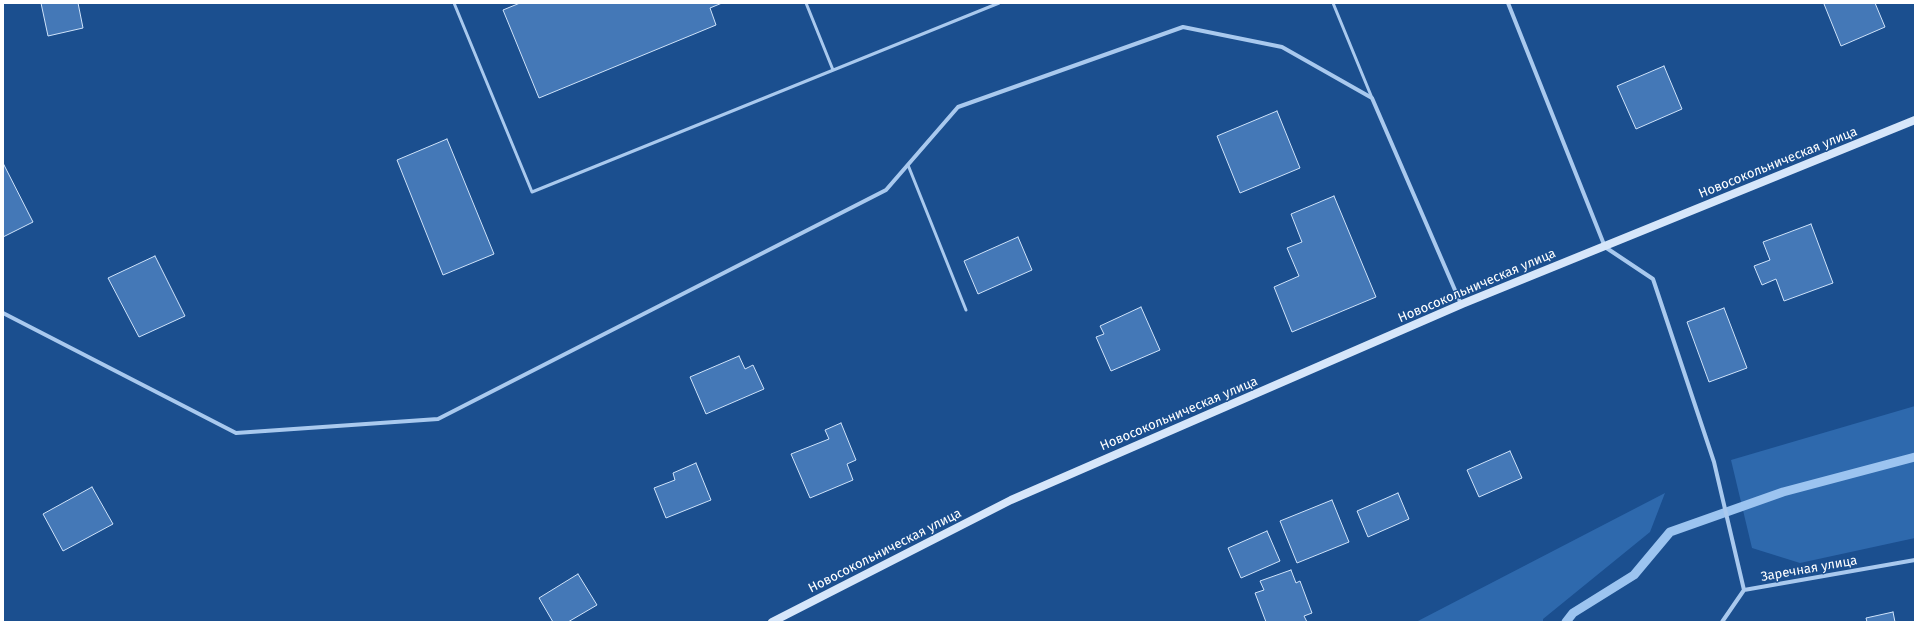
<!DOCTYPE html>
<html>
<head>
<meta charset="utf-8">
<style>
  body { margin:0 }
  #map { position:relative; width:1918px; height:625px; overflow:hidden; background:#1b4f8f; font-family:"Fira Sans",sans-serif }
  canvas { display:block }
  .frame { position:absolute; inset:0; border:4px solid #fff; pointer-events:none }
</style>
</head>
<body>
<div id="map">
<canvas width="1918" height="625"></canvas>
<div class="frame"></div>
</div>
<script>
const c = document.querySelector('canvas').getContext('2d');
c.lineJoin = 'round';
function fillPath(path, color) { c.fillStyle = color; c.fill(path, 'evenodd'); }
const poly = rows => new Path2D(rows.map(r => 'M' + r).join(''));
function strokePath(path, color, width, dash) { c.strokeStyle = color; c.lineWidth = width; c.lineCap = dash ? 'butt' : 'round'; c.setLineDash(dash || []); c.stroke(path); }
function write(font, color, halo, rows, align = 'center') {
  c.font = font + ' "Fira Sans",sans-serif'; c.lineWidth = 3; c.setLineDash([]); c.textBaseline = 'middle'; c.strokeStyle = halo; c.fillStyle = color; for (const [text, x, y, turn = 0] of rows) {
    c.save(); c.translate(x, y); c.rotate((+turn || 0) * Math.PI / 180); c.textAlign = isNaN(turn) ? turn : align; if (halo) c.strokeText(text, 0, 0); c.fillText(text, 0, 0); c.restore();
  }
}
const green = poly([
  [1915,406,1915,538,1800,563,1752,548,1731,460],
  [1665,493,1650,532,1543,619,1543,622,1416,622]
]);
const stream = poly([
  [1566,622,1573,613,1634,575,1670,532,1783,492,1915,457]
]);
const building = poly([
  [41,3,78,3,83,28,48,36,41,3],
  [520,3,722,3,710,8,716,25,539,98,503,10,520,3],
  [1826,3,1875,3,1885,27,1841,46,1824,4,1826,3],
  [1664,66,1682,109,1636,129,1617,86,1664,66],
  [1277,111,1300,168,1240,193,1217,136,1277,111],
  [447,139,494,254,443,275,397,160,447,139],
  [3,163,33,222,3,237,3,163],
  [1334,196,1376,297,1292,332,1274,287,1299,276,1287,248,1302,242,1291,214,1334,196],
  [1811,224,1833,283,1784,301,1776,279,1762,285,1754,266,1770,260,1763,242,1811,224],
  [1018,237,1032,270,978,294,964,261,1018,237],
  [155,256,185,316,139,337,108,278,155,256],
  [1141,307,1160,350,1111,371,1096,337,1104,334,1100,326,1141,307],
  [1724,308,1747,368,1709,382,1687,322,1724,308],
  [739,356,745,369,753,365,764,389,706,414,690,377,739,356],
  [841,423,856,460,847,464,853,480,810,498,791,454,829,439,825,430,841,423],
  [1510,451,1522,478,1479,497,1467,470,1510,451],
  [696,463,711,500,666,518,654,488,675,480,673,473,696,463],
  [92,487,113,524,63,551,43,514,92,487],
  [1398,493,1409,519,1368,537,1357,511,1398,493],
  [1332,500,1349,542,1297,563,1280,521,1332,500],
  [1267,531,1280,561,1241,578,1228,548,1267,531],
  [1291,570,1296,583,1300,581,1312,613,1304,616,1307,622,1266,622,1255,593,1264,590,1260,581,1291,570],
  [578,574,597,605,568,622,553,622,539,598,578,574],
  [1893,612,1895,622,1867,622,1866,618,1893,612]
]);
const service = poly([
  [454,3,532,192,999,3],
  [806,3,833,70],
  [1333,3,1372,98],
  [908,165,966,310]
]);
const minor = poly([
  [1508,3,1605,247,1653,279,1714,462,1744,590],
  [3,313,236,433,438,419,886,190,958,107,1183,27,1282,47,1372,98,1461,304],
  [1722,622,1744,590,1915,560]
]);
const secondary = poly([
  [772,622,1011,500,1462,304,1915,120]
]);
const streetNames = [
  ["Новосокольническая улица",1778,163,-22],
  ["Новосокольническая улица",1477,286,-23],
  ["Новосокольническая улица",1179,414,-23],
  ["Новосокольническая улица",885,551,-27],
  ["Заречная улица",1809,569,-10]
];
fillPath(green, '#2e69ad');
strokePath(stream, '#9cc4f0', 9);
fillPath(building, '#4478b7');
strokePath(building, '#cfe3fa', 1);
strokePath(service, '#a9c9ee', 3);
strokePath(minor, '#a9c9ee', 4);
strokePath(secondary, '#d6e6fa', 8);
write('13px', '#fff', '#1b4f8f', streetNames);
</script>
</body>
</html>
